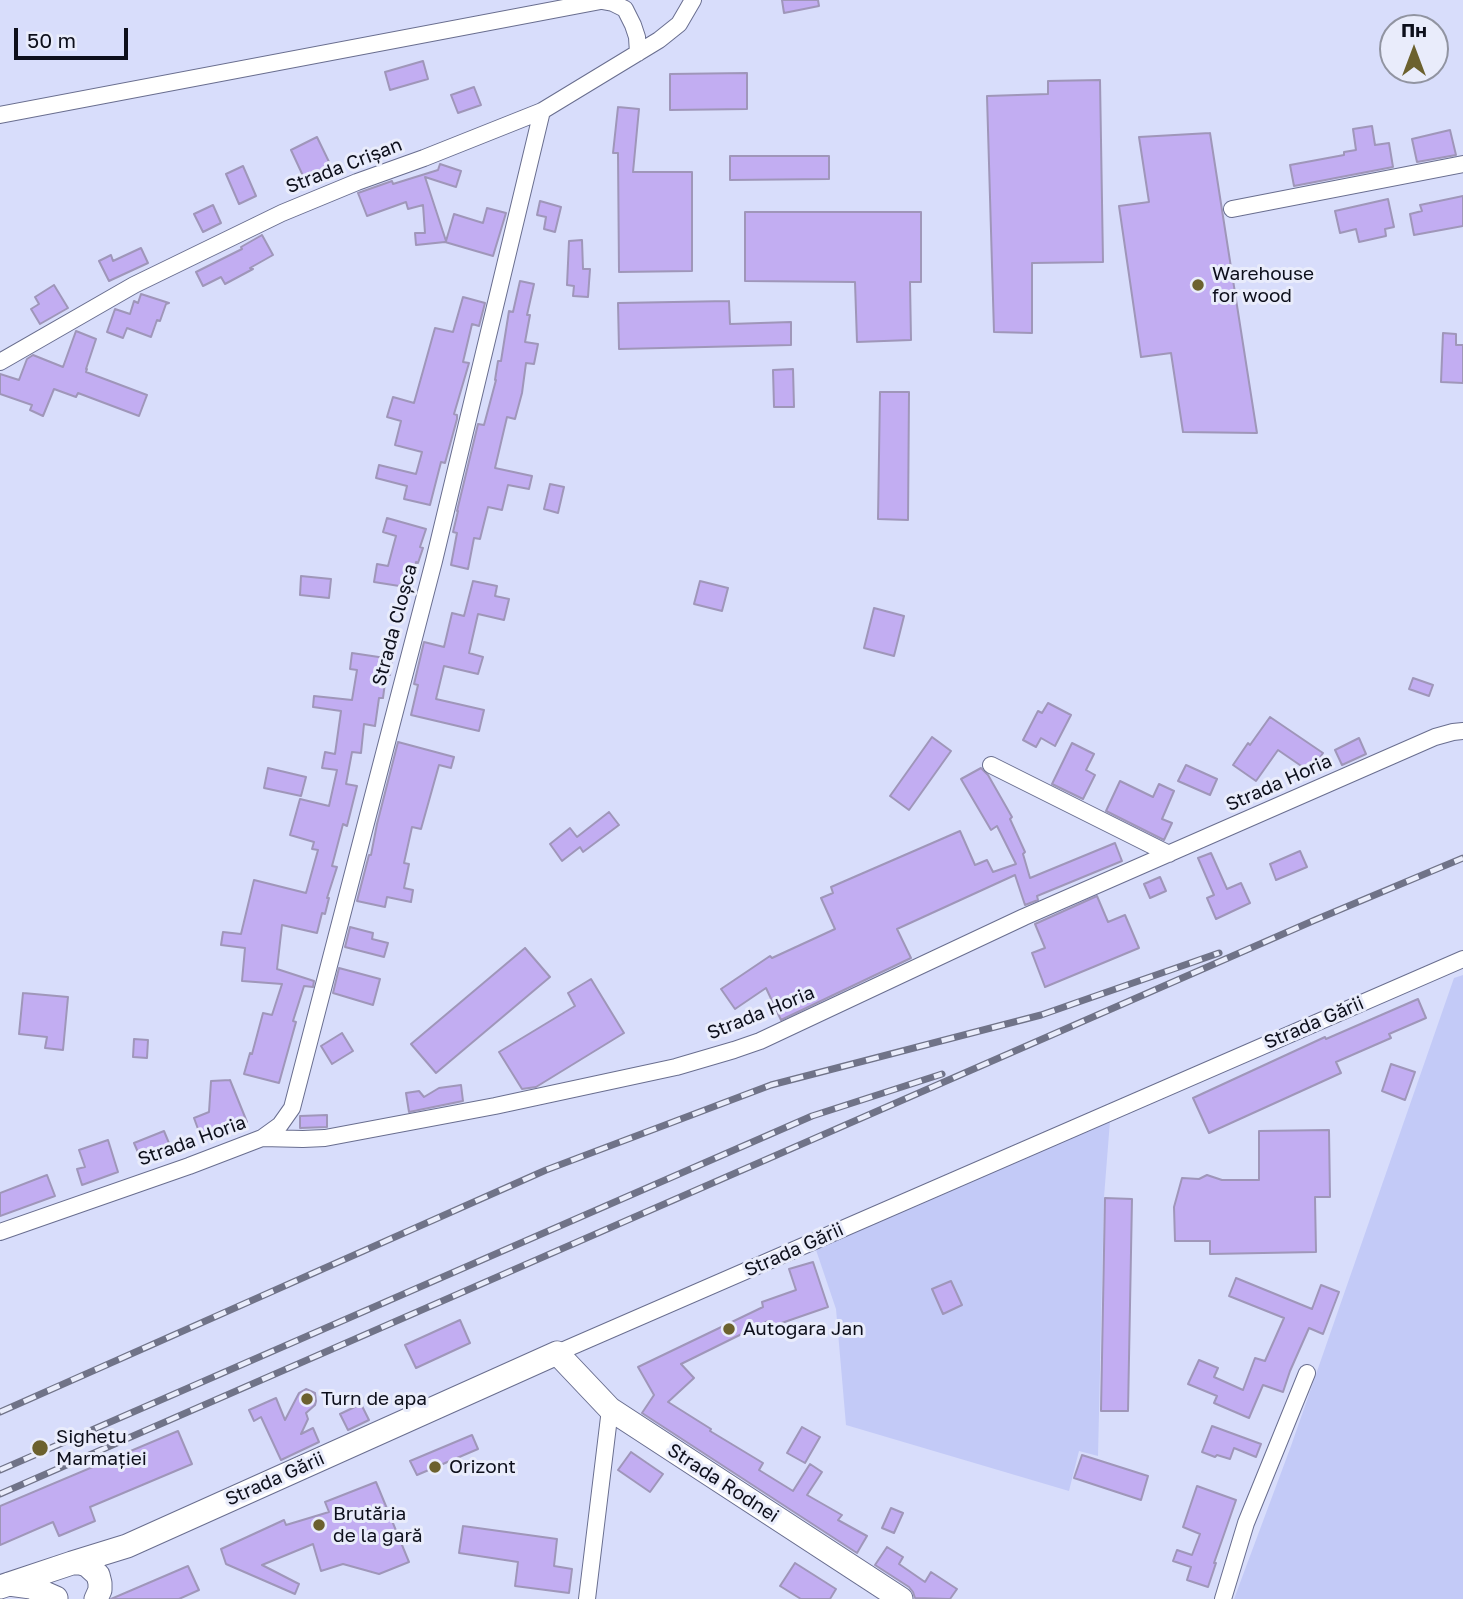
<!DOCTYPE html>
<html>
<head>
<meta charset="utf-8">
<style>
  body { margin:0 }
  #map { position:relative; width:1463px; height:1599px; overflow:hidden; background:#d8ddfb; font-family:"Golos Text",sans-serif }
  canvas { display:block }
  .north { position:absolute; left:1379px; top:14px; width:70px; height:70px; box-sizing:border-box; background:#e9ecfb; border:2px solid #9194a1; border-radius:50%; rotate:0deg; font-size:19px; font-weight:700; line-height:28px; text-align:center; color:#0d0f1b }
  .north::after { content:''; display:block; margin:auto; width:24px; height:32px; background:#6c612e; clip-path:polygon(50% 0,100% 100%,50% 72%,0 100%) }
  .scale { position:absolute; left:14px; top:28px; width:114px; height:32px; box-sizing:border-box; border:4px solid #0d0f1b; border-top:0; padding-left:9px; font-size:21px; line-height:24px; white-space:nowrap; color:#0d0f1b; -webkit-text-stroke:5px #e9ecfb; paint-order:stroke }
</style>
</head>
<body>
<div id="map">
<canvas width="1463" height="1599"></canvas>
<div class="north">Пн</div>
<div class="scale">50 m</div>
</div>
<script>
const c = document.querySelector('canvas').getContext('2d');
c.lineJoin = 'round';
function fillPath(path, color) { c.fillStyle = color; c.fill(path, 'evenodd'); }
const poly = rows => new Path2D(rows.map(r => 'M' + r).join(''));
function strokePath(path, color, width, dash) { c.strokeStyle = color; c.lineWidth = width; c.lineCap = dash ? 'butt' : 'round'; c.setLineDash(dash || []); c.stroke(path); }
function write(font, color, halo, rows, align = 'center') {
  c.font = font + ' "Golos Text",sans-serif'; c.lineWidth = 6; c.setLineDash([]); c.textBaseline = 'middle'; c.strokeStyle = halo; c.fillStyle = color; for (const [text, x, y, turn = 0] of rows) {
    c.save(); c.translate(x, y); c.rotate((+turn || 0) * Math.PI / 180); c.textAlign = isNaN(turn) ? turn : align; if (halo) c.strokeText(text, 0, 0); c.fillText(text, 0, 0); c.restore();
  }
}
const green = poly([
  [1463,975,1463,1599,1234,1599,1291,1446,1454,978],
  [1110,1121,1104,1197,1098,1456,1079,1451,1069,1491,846,1425,836,1309,815,1247,917,1206]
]);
const building = poly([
  [782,0,818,0,819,6,784,13,782,0],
  [423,61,428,79,390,90,385,72,423,61],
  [747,73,747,109,670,110,670,74,747,73],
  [1100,80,1103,262,1032,263,1032,333,994,332,987,96,1048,94,1048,81,1100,80],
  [474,87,481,105,458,113,451,95,474,87],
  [618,107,639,109,633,172,692,172,692,271,619,272,618,153,613,153,618,107],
  [1372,126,1375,145,1389,143,1393,167,1294,186,1290,165,1344,155,1344,152,1356,150,1353,129,1372,126],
  [1450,130,1456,155,1417,162,1412,139,1450,130],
  [1210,133,1222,210,1257,433,1183,432,1171,353,1141,357,1119,206,1149,202,1139,137,1210,133],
  [317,137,331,166,304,178,291,150,317,137],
  [730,156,829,156,829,179,730,180,730,156],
  [440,164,461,171,456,187,425,177,446,241,454,214,483,223,487,208,506,213,493,256,445,242,416,245,415,233,425,233,423,205,408,209,406,202,367,216,358,193,392,181,393,184,438,170,440,164],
  [243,166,256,196,239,204,226,174,243,166],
  [1463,196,1463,226,1414,235,1410,214,1422,211,1420,205,1463,196],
  [1388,199,1394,227,1385,229,1386,236,1359,242,1356,229,1340,233,1335,211,1388,199],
  [540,201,561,207,555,232,544,229,546,217,537,215,540,201],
  [213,205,221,223,203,232,194,214,213,205],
  [745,212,921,212,921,282,910,282,911,340,857,342,855,282,745,281,745,212],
  [262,235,273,255,250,268,253,269,225,284,221,277,203,286,196,272,242,249,241,247,262,235],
  [582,240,583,269,590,269,588,297,573,296,574,286,567,285,569,241,582,240],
  [141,248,148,263,109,281,99,261,111,255,113,261,141,248],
  [520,281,534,284,527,315,530,315,525,342,538,344,534,364,526,363,522,393,515,419,507,417,495,468,532,476,529,489,508,485,502,510,488,507,480,539,474,538,468,569,451,565,457,533,453,532,458,511,457,511,478,424,484,425,496,380,495,380,498,361,501,361,509,311,513,312,520,281],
  [54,285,68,308,40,324,31,309,39,304,35,297,54,285],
  [141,294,169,303,166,304,160,321,157,320,151,337,127,328,123,338,107,332,115,309,130,314,134,301,138,303,141,294],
  [463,297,485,303,479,326,472,324,463,362,469,363,454,414,457,415,457,419,445,463,441,462,430,505,404,499,407,486,376,478,379,465,416,474,422,452,395,445,401,421,387,417,393,397,414,403,435,328,453,332,463,297],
  [729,301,730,324,791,322,791,345,619,349,618,303,729,301],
  [76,331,96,339,86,369,87,369,86,372,147,395,139,416,78,393,76,397,54,389,43,416,30,410,32,405,0,394,0,374,19,380,27,359,33,355,63,367,76,331],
  [1443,333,1456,334,1456,345,1463,345,1463,383,1441,382,1443,333],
  [793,369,794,407,774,407,773,370,793,369],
  [880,392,909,392,908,520,878,519,880,392],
  [550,484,564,487,558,513,544,509,550,484],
  [387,518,426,529,420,547,423,548,418,563,416,562,412,588,374,582,377,564,388,566,396,536,383,532,387,518],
  [301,576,331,579,329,598,300,595,301,576],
  [473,581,497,586,495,596,509,599,504,620,478,614,469,653,483,657,478,674,444,666,436,699,484,710,479,731,411,715,418,685,414,684,424,642,444,647,452,613,464,616,473,581],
  [700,581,728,588,722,611,694,604,700,581],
  [874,608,904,616,894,656,864,648,874,608],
  [352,653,392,659,390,675,386,675,383,698,379,698,375,726,364,724,361,753,352,752,346,784,357,786,347,826,343,824,332,866,337,867,327,898,329,898,325,914,322,913,317,933,282,925,277,969,314,981,313,987,304,986,293,1021,296,1022,279,1083,244,1074,250,1053,252,1054,263,1013,272,1015,282,984,242,981,245,948,221,945,223,932,241,934,254,880,306,893,318,850,312,849,314,842,290,835,300,799,329,806,337,770,322,768,325,752,335,754,341,711,313,707,314,696,352,700,357,670,350,669,352,653],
  [1413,678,1433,685,1429,696,1409,689,1413,678],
  [1048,703,1071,715,1055,746,1041,738,1036,747,1023,740,1038,711,1042,713,1048,703],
  [1270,717,1323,753,1310,772,1278,750,1256,781,1233,765,1248,743,1250,745,1270,717],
  [932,737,951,751,909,810,890,796,932,737],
  [1359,738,1366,754,1342,765,1335,750,1359,738],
  [398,742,454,757,451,768,439,765,421,829,412,827,404,863,409,864,404,888,413,890,411,902,387,897,385,907,357,901,369,855,371,855,377,824,398,742],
  [1072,743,1094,754,1086,770,1095,775,1083,799,1052,784,1072,743],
  [1186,765,1217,779,1210,795,1178,781,1186,765],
  [268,768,306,777,301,796,264,788,268,768],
  [981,768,988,775,1012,817,1010,819,1025,852,1023,854,1030,878,1115,843,1122,861,1037,896,1038,900,1025,905,1015,875,897,929,911,958,781,1020,766,988,735,1009,721,989,770,956,772,958,835,929,821,898,833,893,831,887,960,831,975,865,987,860,993,872,1016,864,997,826,991,830,961,779,981,768],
  [1120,781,1153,797,1159,784,1174,791,1162,819,1172,823,1164,840,1106,811,1120,781],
  [609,812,619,825,583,852,580,847,562,861,550,844,570,828,577,837,609,812],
  [1300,851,1307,867,1276,880,1270,864,1300,851],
  [1211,853,1227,889,1241,883,1250,903,1216,919,1207,898,1214,895,1198,858,1211,853],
  [1160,877,1166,891,1150,898,1144,884,1160,877],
  [1097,896,1108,922,1125,915,1139,948,1045,987,1032,953,1045,948,1035,924,1097,896],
  [350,927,373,933,372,939,388,943,384,957,345,947,350,927],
  [525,948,550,977,436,1073,411,1044,525,948],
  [339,968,380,979,373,1005,333,993,339,968],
  [591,979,624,1033,536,1087,522,1089,499,1052,575,1006,568,993,591,979],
  [23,993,68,997,63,1050,45,1048,47,1037,19,1034,23,993],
  [1418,999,1426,1018,1389,1034,1391,1038,1336,1062,1341,1073,1209,1133,1193,1098,1325,1037,1326,1039,1418,999],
  [342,1033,353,1051,332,1064,321,1046,342,1033],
  [134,1039,148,1040,147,1058,133,1057,134,1039],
  [1391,1064,1415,1072,1405,1100,1382,1091,1391,1064],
  [230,1080,247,1122,202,1140,194,1118,209,1112,211,1081,230,1080],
  [461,1085,463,1101,409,1112,406,1093,419,1091,424,1097,439,1088,461,1085],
  [327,1115,327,1127,300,1128,300,1116,327,1115],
  [1329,1130,1330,1197,1315,1197,1316,1252,1210,1254,1210,1241,1175,1241,1174,1207,1182,1178,1199,1179,1207,1175,1222,1180,1259,1180,1259,1131,1329,1130],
  [164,1131,171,1148,162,1152,164,1156,143,1164,134,1143,164,1131],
  [108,1140,118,1172,82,1185,77,1169,85,1167,79,1150,108,1140],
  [47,1175,55,1196,0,1216,0,1193,47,1175],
  [1105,1198,1132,1199,1128,1411,1101,1411,1105,1198],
  [813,1262,828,1307,770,1327,768,1321,681,1364,694,1378,668,1402,711,1429,710,1431,763,1463,759,1470,793,1491,810,1464,822,1472,807,1495,842,1515,838,1520,867,1536,857,1553,642,1413,654,1395,638,1367,763,1307,762,1302,796,1290,789,1269,813,1262],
  [1236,1278,1312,1309,1321,1285,1339,1292,1323,1334,1309,1328,1290,1371,1283,1392,1263,1385,1249,1418,1214,1403,1217,1396,1188,1384,1199,1360,1218,1368,1214,1377,1243,1390,1255,1358,1265,1361,1284,1318,1229,1296,1236,1278],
  [951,1281,962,1305,943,1314,932,1289,951,1281],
  [460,1320,470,1343,416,1368,405,1345,460,1320],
  [306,1389,315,1393,316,1401,315,1405,306,1413,308,1419,301,1434,313,1428,319,1442,281,1460,261,1417,254,1421,249,1410,276,1398,285,1420,299,1393,306,1389],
  [361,1404,369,1420,348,1430,340,1414,361,1404],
  [1212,1426,1261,1444,1256,1457,1234,1448,1230,1459,1217,1455,1215,1457,1202,1452,1212,1426],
  [802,1427,820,1437,805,1463,787,1453,802,1427],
  [178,1431,192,1464,90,1507,95,1521,59,1536,53,1522,0,1545,0,1506,178,1431],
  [472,1435,478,1449,417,1475,410,1461,472,1435],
  [631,1452,663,1474,650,1492,618,1470,631,1452],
  [1082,1455,1148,1476,1141,1500,1074,1478,1082,1455],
  [376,1482,409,1562,379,1574,343,1564,321,1571,313,1544,262,1565,299,1584,295,1594,226,1564,221,1549,284,1520,286,1525,329,1512,325,1502,376,1482],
  [1197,1486,1236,1500,1214,1563,1216,1563,1208,1587,1187,1580,1191,1567,1173,1561,1177,1550,1192,1555,1200,1534,1183,1527,1197,1486],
  [891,1508,903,1513,894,1533,882,1528,891,1508],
  [463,1526,557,1539,554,1566,572,1569,569,1593,515,1586,518,1562,459,1553,463,1526],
  [887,1547,903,1557,899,1564,925,1582,931,1572,957,1589,950,1599,915,1598,913,1592,909,1587,875,1565,887,1547],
  [795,1563,836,1589,830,1599,801,1599,780,1586,795,1563],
  [188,1566,199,1590,179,1599,111,1599,188,1566]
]);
const street = poly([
  [602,1,613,3,625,9,633,25,637,37,638,53],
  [0,115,606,0],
  [1232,209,1463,164],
  [0,362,134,285,282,213,357,182,424,158,542,111,659,40,679,24,693,0],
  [991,765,1169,854],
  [262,1138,280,1125,292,1108,434,561,542,111],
  [0,1232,189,1166,262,1138,303,1139,325,1138,495,1106,676,1067,734,1050,760,1041,1024,917,1435,737,1453,732,1463,731],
  [557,1353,1463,959],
  [587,1599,610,1409],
  [1223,1599,1246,1523,1307,1373]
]);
const secondary = poly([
  [72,1563,127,1546,557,1353,610,1409,901,1599],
  [9,1584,31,1587,56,1598],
  [0,1587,72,1563,80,1563,87,1565,98,1575,100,1583,100,1590,96,1599]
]);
const rail = poly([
  [0,1412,546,1170,771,1085,1041,1015,1219,953],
  [0,1470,812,1116,942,1074],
  [0,1494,1315,920,1463,858]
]);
const markers = [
  [1198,285,7,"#6c612e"],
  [729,1329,7,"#6c612e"],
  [307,1399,7,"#6c612e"],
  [40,1448,9,"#6c612e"],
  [435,1467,7,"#6c612e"],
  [319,1525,7,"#6c612e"]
];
const streetNames = [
  ["Strada Crișan",344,166,-21],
  ["Strada Cloșca",395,625,-75],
  ["Strada Horia",1279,783,-24],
  ["Strada Horia",761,1013,-22],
  ["Strada Gării",1314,1023,-23],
  ["Strada Horia",192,1141,-20],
  ["Strada Gării",794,1250,-24],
  ["Strada Gării",275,1479,-24],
  ["Strada Rodnei",723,1483,33]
];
const poiNames = [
  ["Warehouse",1212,274],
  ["for wood",1212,296],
  ["Autogara Jan",743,1329],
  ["Turn de apa",321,1399],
  ["Sighetu",56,1437],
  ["Marmației",56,1459],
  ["Orizont",449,1467],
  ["Brutăria",333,1514],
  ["de la gară",333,1536]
];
fillPath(green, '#c3caf7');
fillPath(building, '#c2adf2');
strokePath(building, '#9f96b9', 2);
strokePath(street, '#696e8f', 18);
strokePath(secondary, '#696e8f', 25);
strokePath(street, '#fff', 16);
strokePath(secondary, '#fff', 23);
strokePath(rail, '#707388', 7);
strokePath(rail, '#e9ecfb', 4.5, [13]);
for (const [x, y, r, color] of markers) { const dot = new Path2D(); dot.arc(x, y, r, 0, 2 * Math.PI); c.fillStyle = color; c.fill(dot); strokePath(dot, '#e9ecfb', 2.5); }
write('19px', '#0d0f1b', '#e9ecfb', streetNames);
write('19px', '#0d0f1b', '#e9ecfb', poiNames, 'left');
</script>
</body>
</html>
